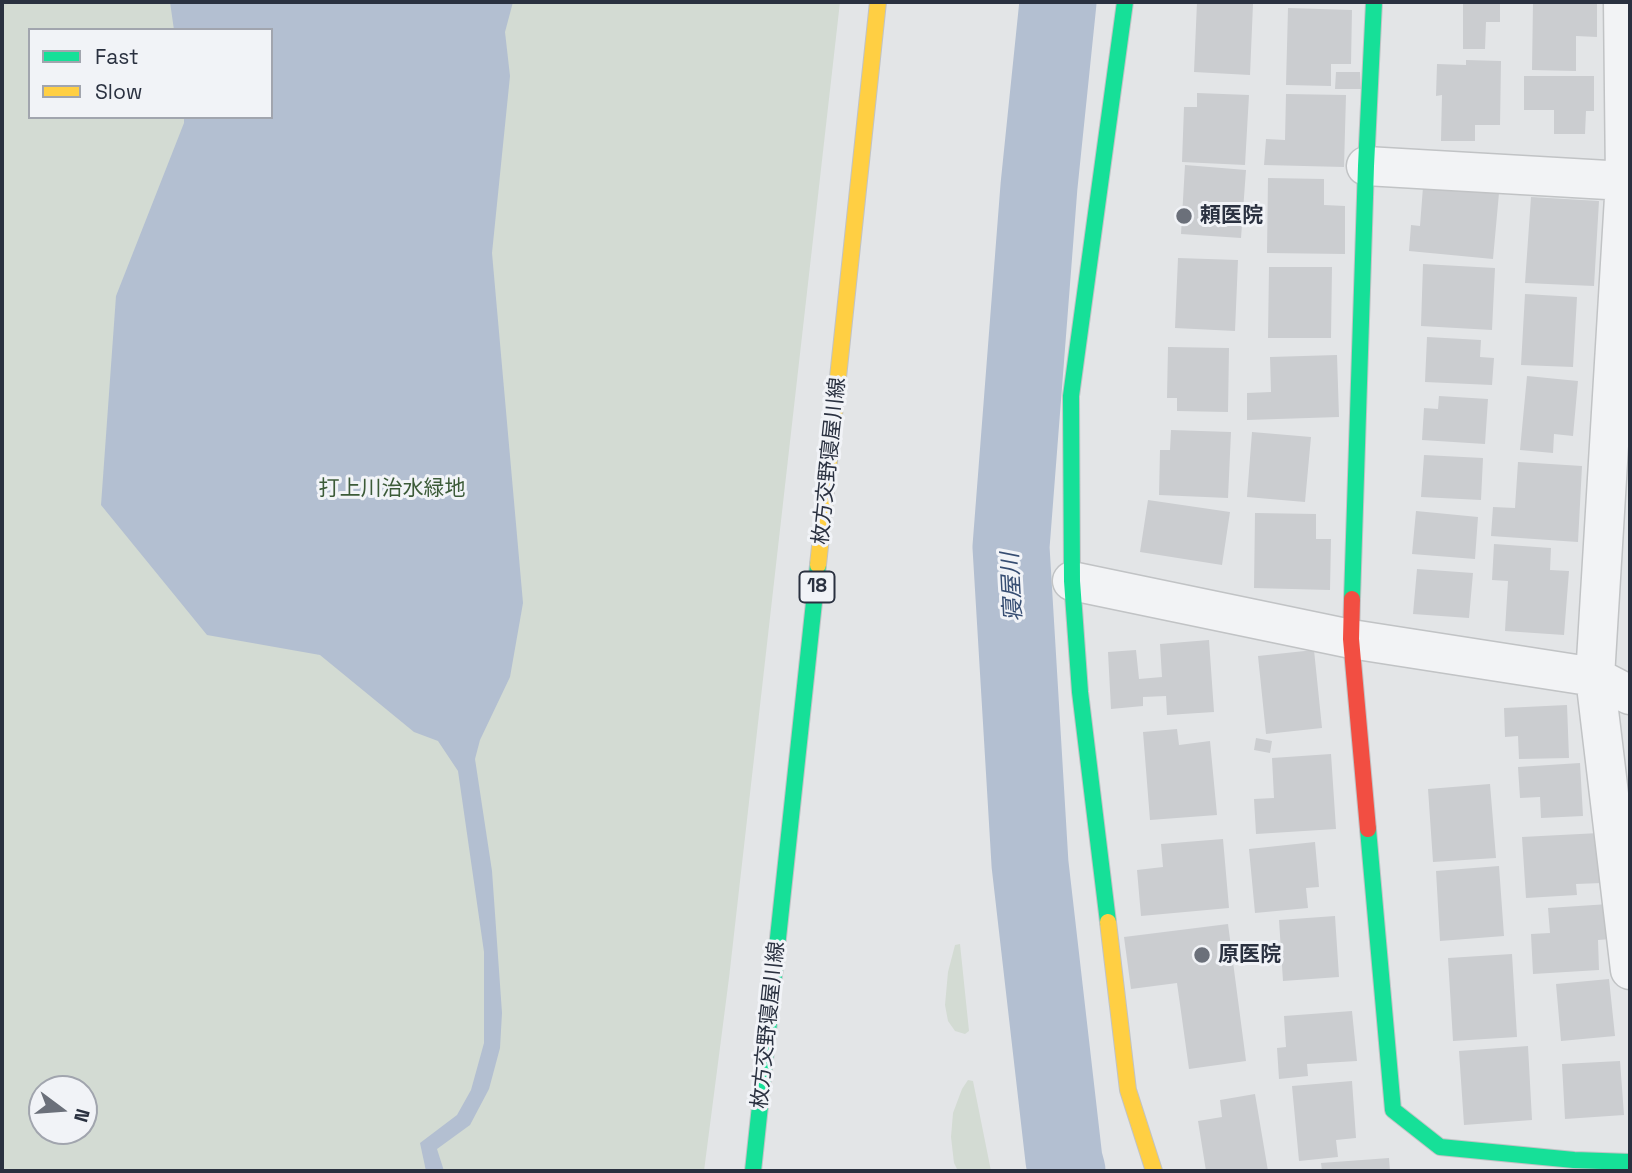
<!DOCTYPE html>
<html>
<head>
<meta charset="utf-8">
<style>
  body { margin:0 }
  #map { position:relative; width:1632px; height:1173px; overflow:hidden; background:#e3e5e7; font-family:"Space Grotesk",sans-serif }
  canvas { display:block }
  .frame { position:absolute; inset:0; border:4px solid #2a3140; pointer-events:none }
  .legend { position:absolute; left:28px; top:28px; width:245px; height:91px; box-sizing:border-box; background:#f1f3f7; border:2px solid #a1a5ae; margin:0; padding:9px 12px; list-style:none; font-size:21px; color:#2a3140 }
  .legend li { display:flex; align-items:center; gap:14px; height:35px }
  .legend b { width:35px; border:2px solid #a1a5ae }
  .north { position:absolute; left:28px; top:1075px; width:70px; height:70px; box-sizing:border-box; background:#f1f3f7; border:2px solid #a1a5ae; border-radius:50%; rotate:106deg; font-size:19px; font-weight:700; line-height:28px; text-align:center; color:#2a3140 }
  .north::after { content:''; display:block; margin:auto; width:24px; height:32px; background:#6b707a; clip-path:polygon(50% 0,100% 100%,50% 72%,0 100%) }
</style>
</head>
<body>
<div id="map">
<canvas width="1632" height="1173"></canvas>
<div class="frame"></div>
<ul class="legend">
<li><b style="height:9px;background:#16e098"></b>Fast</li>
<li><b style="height:9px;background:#ffcf43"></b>Slow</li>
</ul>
<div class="north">N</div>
</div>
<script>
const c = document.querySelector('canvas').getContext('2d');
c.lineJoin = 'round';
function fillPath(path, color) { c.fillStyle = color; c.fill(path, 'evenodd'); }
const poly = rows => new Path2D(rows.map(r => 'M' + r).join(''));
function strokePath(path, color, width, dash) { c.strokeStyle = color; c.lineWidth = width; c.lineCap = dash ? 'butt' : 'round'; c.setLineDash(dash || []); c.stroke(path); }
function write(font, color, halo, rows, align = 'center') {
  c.font = font + ' "Space Grotesk","Noto Sans JP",sans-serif'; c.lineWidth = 6; c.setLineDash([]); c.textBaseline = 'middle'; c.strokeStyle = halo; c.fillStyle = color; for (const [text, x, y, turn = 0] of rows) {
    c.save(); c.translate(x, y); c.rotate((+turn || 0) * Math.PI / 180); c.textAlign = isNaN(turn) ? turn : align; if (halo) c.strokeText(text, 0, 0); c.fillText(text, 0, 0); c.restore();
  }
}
const green = poly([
  [2,2,840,2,729,978,704,1171,2,1171],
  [30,30,271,30,271,117,30,117],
  [42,1089,84,1089,84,1131,42,1131],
  [960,944,969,1031,965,1034,955,1031,948,1021,945,1005,948,972,955,945],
  [968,1080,973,1081,991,1171,958,1171,954,1163,951,1137,953,1113,962,1089]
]);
const water = poly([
  [170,2,513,2,505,32,510,76,492,253,523,603,510,677,480,740,475,759,492,871,502,1013,500,1048,489,1089,470,1125,437,1149,444,1171,426,1171,420,1143,457,1115,471,1090,484,1043,484,952,458,771,438,741,414,732,320,655,207,635,101,505,116,296,184,123,184,117,271,117,271,30,174,30]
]);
const river = poly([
  [1058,2,1039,186,1011,547,1030,864,1064,1160,1067,1171]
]);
const building = poly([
  [1197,2,1253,4,1250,75,1194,72],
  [1463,2,1500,2,1500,22,1486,22,1485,49,1463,49],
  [1533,2,1597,3,1597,37,1576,36,1576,71,1532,70],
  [1288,8,1352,10,1351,64,1331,64,1331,86,1286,85],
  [1466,60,1501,61,1500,125,1475,125,1475,141,1441,141,1442,95,1436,96,1437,64,1466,65],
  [1336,72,1360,72,1361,89,1335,89],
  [1524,76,1594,76,1594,111,1586,111,1585,134,1554,134,1554,110,1524,110],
  [1197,93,1249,95,1245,165,1182,162,1184,107,1197,107],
  [1286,94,1346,95,1344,167,1264,165,1266,139,1285,140],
  [1185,165,1246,170,1241,238,1181,234],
  [1268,178,1324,179,1324,205,1345,206,1345,254,1267,253],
  [1423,187,1499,193,1493,259,1409,251,1411,225,1420,226],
  [1531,197,1599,201,1594,286,1525,283],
  [1178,258,1238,260,1235,331,1175,328],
  [1423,264,1495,268,1492,330,1421,326],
  [1269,267,1332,267,1331,338,1268,338],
  [1525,294,1577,297,1573,367,1521,365],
  [1427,337,1481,340,1480,357,1494,358,1492,385,1425,382],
  [1168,347,1229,348,1228,412,1177,411,1177,398,1167,398],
  [1337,355,1339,417,1247,420,1247,393,1271,392,1270,357],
  [1527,376,1578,381,1573,436,1554,434,1553,453,1520,450],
  [1439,396,1488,399,1485,444,1422,440,1424,408,1438,409],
  [1171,430,1231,432,1228,498,1159,495,1160,450,1170,450],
  [1252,432,1311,437,1305,502,1247,497],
  [1424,455,1483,458,1481,500,1421,497],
  [1518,462,1582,466,1578,542,1491,536,1493,507,1515,508],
  [1148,500,1230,512,1222,565,1140,552],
  [1416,511,1478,517,1475,559,1412,554],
  [1255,513,1316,514,1316,539,1331,539,1330,590,1254,588],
  [1494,544,1551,548,1550,570,1569,571,1564,635,1505,631,1508,581,1492,580],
  [1417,569,1473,573,1469,618,1413,614],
  [1209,640,1214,712,1167,715,1166,696,1143,697,1143,706,1111,709,1108,652,1136,650,1139,679,1162,677,1160,644],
  [1314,650,1322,728,1266,734,1258,656],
  [1567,705,1569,758,1519,759,1518,736,1505,737,1504,708],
  [1177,729,1179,745,1210,741,1217,815,1150,820,1143,732],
  [1256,738,1272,741,1270,753,1254,750],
  [1331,754,1336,829,1256,834,1254,799,1274,798,1272,758],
  [1580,763,1583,816,1541,818,1540,797,1520,798,1518,767],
  [1490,784,1496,858,1433,862,1428,789],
  [1599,833,1602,883,1576,884,1577,895,1526,898,1522,837],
  [1223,839,1229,908,1141,916,1137,870,1163,867,1161,844],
  [1315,842,1319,887,1306,888,1308,908,1255,913,1249,849],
  [1499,866,1504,936,1440,941,1436,871],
  [1609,904,1611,939,1598,940,1599,970,1533,974,1531,934,1550,933,1548,908],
  [1335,916,1339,977,1283,981,1279,920],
  [1228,924,1246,1061,1189,1069,1177,983,1131,989,1124,937],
  [1512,954,1517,1037,1453,1041,1448,958],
  [1609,979,1615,1036,1561,1041,1556,984],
  [1352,1011,1357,1061,1307,1064,1308,1076,1279,1079,1277,1048,1286,1047,1284,1016],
  [1528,1046,1532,1120,1464,1125,1459,1051],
  [1620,1061,1624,1115,1565,1119,1562,1064],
  [1352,1081,1356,1138,1336,1140,1338,1157,1299,1161,1292,1086],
  [1255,1094,1268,1171,1206,1171,1198,1121,1222,1117,1220,1100],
  [1389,1158,1390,1171,1322,1171,1321,1163]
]);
const street = poly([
  [1623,2,1625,181,1630,184],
  [1366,166,1625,181,1595,677,1630,970],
  [1072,581,1351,639,1595,677,1630,695]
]);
const fast = poly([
  [1352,599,1366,166,1374,2],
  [1368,829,1393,1110,1440,1147,1574,1160,1630,1162],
  [1108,922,1080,692,1072,581,1071,396,1125,2],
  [753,1171,818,565]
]);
const slow = poly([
  [818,565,878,2],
  [1108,922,1128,1090,1154,1171]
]);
const jam = poly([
  [1352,599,1351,639,1368,829]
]);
const markers = [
  [1184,216,9,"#6b707a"],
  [1202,955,9,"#6b707a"]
];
const shields = [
  [817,587,35]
];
const shieldNames = [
  ["18",817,587]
];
const poiNames = [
  ["頼医院",1200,216],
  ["原医院",1218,955]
];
const streetNames = [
  ["枚方交野寝屋川線",830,461,-84],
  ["枚方交野寝屋川線",769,1025,-84]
];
const parkNames = [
  ["打上川治水緑地",392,489]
];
const waterNames = [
  ["寝屋川",1013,587,-93]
];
fillPath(green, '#d3dbd3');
fillPath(water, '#b3bfd1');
strokePath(river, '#b3bfd1', 77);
fillPath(building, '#cbcdd0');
strokePath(street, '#c1c3c5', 41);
strokePath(fast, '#c1c3c5', 18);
strokePath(slow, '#c1c3c5', 18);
strokePath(jam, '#c1c3c5', 18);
strokePath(street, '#f2f3f5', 38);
strokePath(fast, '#16e098', 16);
strokePath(slow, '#ffcf43', 16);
strokePath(jam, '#f24e42', 16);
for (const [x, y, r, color] of markers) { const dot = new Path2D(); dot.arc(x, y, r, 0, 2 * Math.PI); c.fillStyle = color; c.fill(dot); strokePath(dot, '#f1f3f7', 2.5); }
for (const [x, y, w] of shields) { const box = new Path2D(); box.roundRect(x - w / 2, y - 15.5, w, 31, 5); c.fillStyle = '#f1f3f7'; c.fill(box); strokePath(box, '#2a3140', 2); }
write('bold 19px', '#2a3140', null, shieldNames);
write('bold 21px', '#2a3140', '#f1f3f7', poiNames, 'left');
write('21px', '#2a3140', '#f1f3f7', streetNames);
write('21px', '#3c5b38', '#f1f3f7', parkNames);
write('italic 23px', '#364d72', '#f1f3f7', waterNames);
</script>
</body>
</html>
